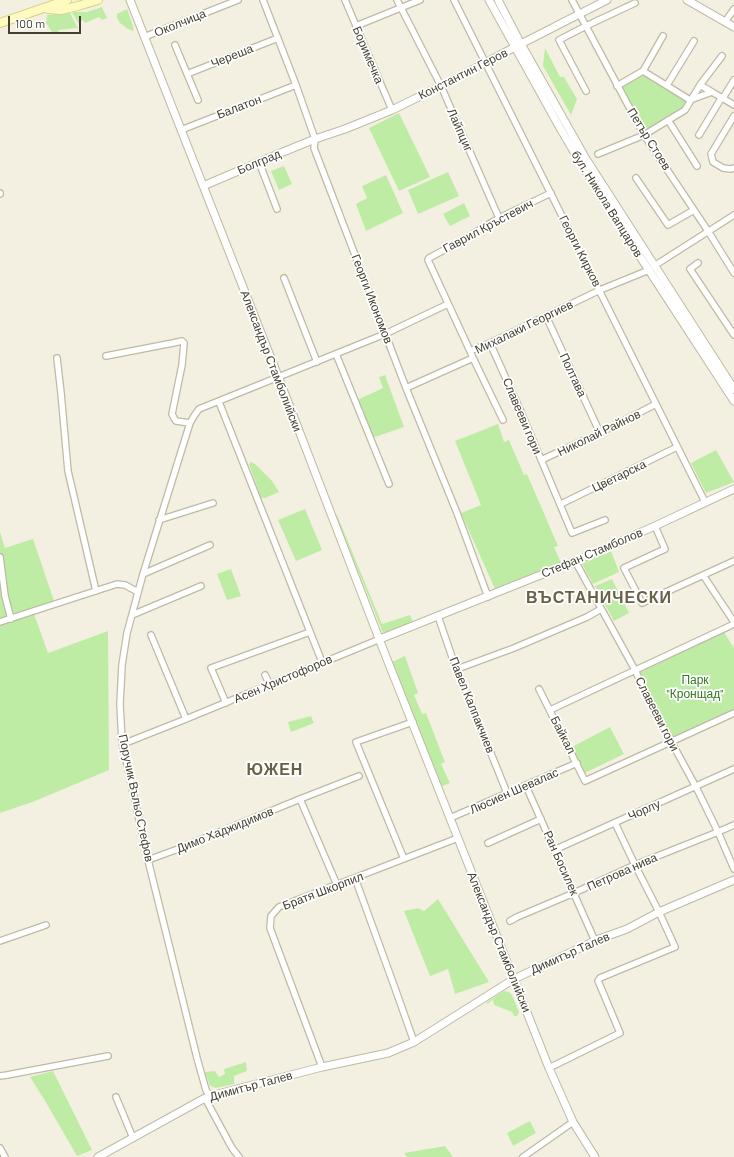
<!DOCTYPE html>
<html>
<head>
<meta charset="utf-8">
<style>
  body { margin:0 }
  #map { position:relative; width:734px; height:1157px; overflow:hidden; background:#f3f0e1; font-family:Barlow,sans-serif }
  canvas { display:block }
  .scale { position:absolute; left:8px; top:16px; width:73px; height:18px; box-sizing:border-box; border:2px solid #444031; border-top:0; padding-left:5px; font-size:12px; line-height:14px; white-space:nowrap; color:#444031; -webkit-text-stroke:3px #fff; paint-order:stroke }
</style>
</head>
<body>
<div id="map">
<canvas width="734" height="1157"></canvas>
<div class="scale">100 m</div>
</div>
<script>
const c = document.querySelector('canvas').getContext('2d');
c.lineJoin = 'round';
function fillPath(path, color) { c.fillStyle = color; c.fill(path, 'evenodd'); }
const poly = rows => new Path2D(rows.map(r => 'M' + r).join(''));
function strokePath(path, color, width, dash) { c.strokeStyle = color; c.lineWidth = width; c.lineCap = dash ? 'butt' : 'round'; c.setLineDash(dash || []); c.stroke(path); }
function write(font, color, halo, rows, align = 'center') {
  c.font = font + ' Barlow,sans-serif'; c.lineWidth = 3.5; c.setLineDash([]); c.textBaseline = 'middle'; c.strokeStyle = halo; c.fillStyle = color; for (const [text, x, y, turn = 0] of rows) {
    c.save(); c.translate(x, y); c.rotate((+turn || 0) * Math.PI / 180); c.textAlign = isNaN(turn) ? turn : align; if (halo) c.strokeText(text, 0, 0); c.fillText(text, 0, 0); c.restore();
  }
}
const green = poly([
  [102,7,107,18,102,20,99,17,85,23,83,20,78,23,72,12,87,12],
  [127,9,134,29,133,31,128,29,120,23,117,18,117,14],
  [70,13,78,28,58,30,59,34,52,32,46,23,47,15],
  [545,48,560,77,564,77,577,99,571,115,543,66],
  [643,71,690,100,685,110,644,135,617,86],
  [399,113,430,177,399,191,369,128],
  [284,166,292,184,279,190,271,171],
  [448,172,459,196,418,214,408,190],
  [386,175,403,213,366,231,356,204,367,198,362,186],
  [464,203,470,216,450,226,443,214],
  [385,375,404,427,372,438,357,400,383,388,379,377],
  [498,424,504,442,509,440,524,475,527,474,558,546,554,547,561,563,495,589,461,513,481,505,455,441],
  [716,450,734,482,706,493,691,463],
  [251,462,255,464,272,481,279,492,265,498,261,498,249,464],
  [305,509,322,550,296,561,278,520],
  [337,515,382,624,410,615,413,622,383,633,336,516],
  [0,532,5,548,33,539,54,601,34,614,48,653,108,631,109,770,35,801,0,813],
  [611,551,619,572,593,584,582,564],
  [231,569,241,596,227,600,217,574],
  [612,579,629,613,614,621,595,586],
  [724,632,734,648,734,709,671,738,639,673],
  [405,656,418,693,414,695,422,714,426,713,445,762,441,764,450,783,440,787,392,662],
  [311,716,314,723,291,732,288,722],
  [610,727,624,754,585,773,572,747],
  [438,899,489,982,455,994,448,969,430,976,404,911,418,908,424,911],
  [504,991,509,992,512,995,519,1012,517,1016,514,1016,512,1012,494,1005,493,1000,487,1004,487,1002],
  [246,1062,247,1071,234,1076,234,1084,216,1088,210,1086,205,1072,215,1071,219,1077,225,1074,224,1069],
  [53,1071,92,1150,77,1156,44,1099,30,1077],
  [530,1121,536,1133,513,1146,507,1133],
  [445,1146,453,1157,407,1157,404,1153]
]);
const minor = poly([
  [263,0,296,85,315,139,314,148,406,388,457,513,488,597],
  [345,0,392,110],
  [397,0,441,86,499,218],
  [454,0,705,502],
  [572,0,644,135,708,231,734,273],
  [725,22,734,9],
  [356,26,420,0],
  [144,37,238,0],
  [175,45,198,100],
  [643,71,663,36],
  [187,74,278,38],
  [667,85,694,41],
  [700,85,712,92],
  [617,86,643,71,690,100,712,92,734,105],
  [586,91,559,40,586,26,635,3],
  [723,98,734,80],
  [734,116,711,154,713,162,723,168,731,169,734,168],
  [668,120,697,166],
  [181,130,296,85],
  [699,135,722,97],
  [598,154,644,135,685,110,700,85,722,56],
  [259,162,277,209],
  [636,178,668,225,694,210],
  [0,193,0,194],
  [698,263,690,269,734,335],
  [654,266,734,215],
  [284,278,317,362],
  [546,316,600,433],
  [490,343,521,412,572,533,605,520],
  [470,351,428,260,429,258,461,241,499,218,551,193],
  [336,354,389,484],
  [106,356,173,343,182,341,184,343,182,365,172,414,174,418,176,421,190,423],
  [57,358,61,393,68,471,96,591],
  [473,358,503,420],
  [406,388,473,358,470,351,490,343,600,290,649,270],
  [219,402,322,662],
  [541,460,600,433,656,404],
  [561,504,677,447],
  [159,520,213,503],
  [655,526,665,549,624,568,642,603,734,561],
  [0,557,5,596,11,619],
  [575,561,635,670,654,710,696,787,718,832,734,869],
  [143,574,210,545],
  [703,575,734,622],
  [132,615,201,586],
  [438,616,452,657,507,793],
  [0,622,117,584,125,585,138,592],
  [151,635,186,719],
  [457,669,514,648,587,617,601,609],
  [265,675,269,683,268,685],
  [539,689,585,781,734,713],
  [226,703,211,668,310,632],
  [550,710,734,624],
  [122,742,128,742,186,719,380,639],
  [526,786,595,941],
  [300,799,337,885],
  [450,818,577,763],
  [488,843,541,819],
  [554,850,734,769],
  [404,859,356,742,413,722],
  [148,860,178,849,300,799,359,776],
  [355,878,396,991,414,1042],
  [510,921,517,917,574,893,635,865,718,832,734,825],
  [0,941,46,925],
  [322,1067,270,928,271,916,279,907,458,838],
  [549,1068,620,1033,599,983,598,981,600,978,675,947,659,912,635,865,615,823],
  [0,1076,7,1075,108,1056],
  [210,1096,206,1090,197,1058,148,860,122,742,120,704,122,665,127,633,143,574,190,423,194,416,199,409,385,334,448,304],
  [116,1097,133,1138],
  [205,1098,232,1148,239,1157],
  [0,1148,5,1157],
  [523,1157,573,1122]
]);
const tertiary = poly([
  [130,0,278,376,383,649,549,1068,573,1122,595,1157],
  [489,0,560,128,580,162,626,235,734,401],
  [498,0,521,44,586,159,734,389],
  [687,0,734,27],
  [203,186,283,152,315,139,345,129,392,110,451,81,515,47,607,0],
  [380,639,578,560,655,526,734,489],
  [98,1157,205,1098,214,1095,322,1067,388,1053,414,1042,514,979,599,939,627,929,659,912,734,880]
]);
const secondary = poly([
  [48,9,61,10,78,6,98,0],
  [0,23,67,0]
]);
const streetNames = [
  ["Околчица",180,23,-22],
  ["Боримечка",368,55,67],
  ["Череша",232,56,-22],
  ["Константин Геров",463,74,-27],
  ["Балатон",239,107,-21],
  ["Лайпциг",460,130,66],
  ["Петър Стоев",649,139,58],
  ["Болград",259,162,-23],
  ["бул. Никола Вапцаров",607,204,58],
  ["Гаврил Кръстевич",488,226,-28],
  ["Георги Кирков",580,251,63],
  ["Георги Икономов",372,299,69],
  ["Михалаки Георгиев",524,327,-26],
  ["Александър Стамболийски",271,361,69],
  ["Полтава",573,375,65],
  ["Славееви гори",522,416,67],
  ["Николай Райнов",599,433,-26],
  ["Цветарска",619,476,-26],
  ["Стефан Стамболов",592,553,-23],
  ["Асен Христофоров",283,679,-23],
  ["Павел Калпакчиев",472,705,68],
  ["Славееви гори",657,714,63],
  ["Байкал",563,735,63],
  ["Люсиен Шевалас",514,791,-24],
  ["Поручик Въльо Стефов",136,798,78],
  ["Чорлу",644,810,-24],
  ["Димо Хаджидимов",225,830,-22],
  ["Ран Босилек",561,863,66],
  ["Петрова нива",622,872,-24],
  ["Братя Шкорпил",323,891,-21],
  ["Александър Стамболийски",499,942,68],
  ["Димитър Талев",570,953,-24],
  ["Димитър Талев",251,1086,-15]
];
const parkNames = [
  ["Парк",695,680],
  ["\"Кронщад\"",695,694]
];
const districtNames = [
  ["ВЪСТАНИЧЕСКИ",599,598],
  ["ЮЖЕН",275,770]
];
fillPath(green, '#bfeca5');
strokePath(minor, '#bebaa3', 8);
strokePath(tertiary, '#bebaa3', 9);
strokePath(secondary, '#d7d08b', 10);
strokePath(minor, '#fff', 5.5);
strokePath(tertiary, '#fff', 7);
strokePath(secondary, '#fffbbe', 8);
write('12px', '#444031', '#fff', streetNames);
write('12px', '#327a20', '#fff', parkNames);
c.letterSpacing = '1px';
write('bold 16px', '#686148', '#fff', districtNames);
c.letterSpacing = '0px';
</script>
</body>
</html>
